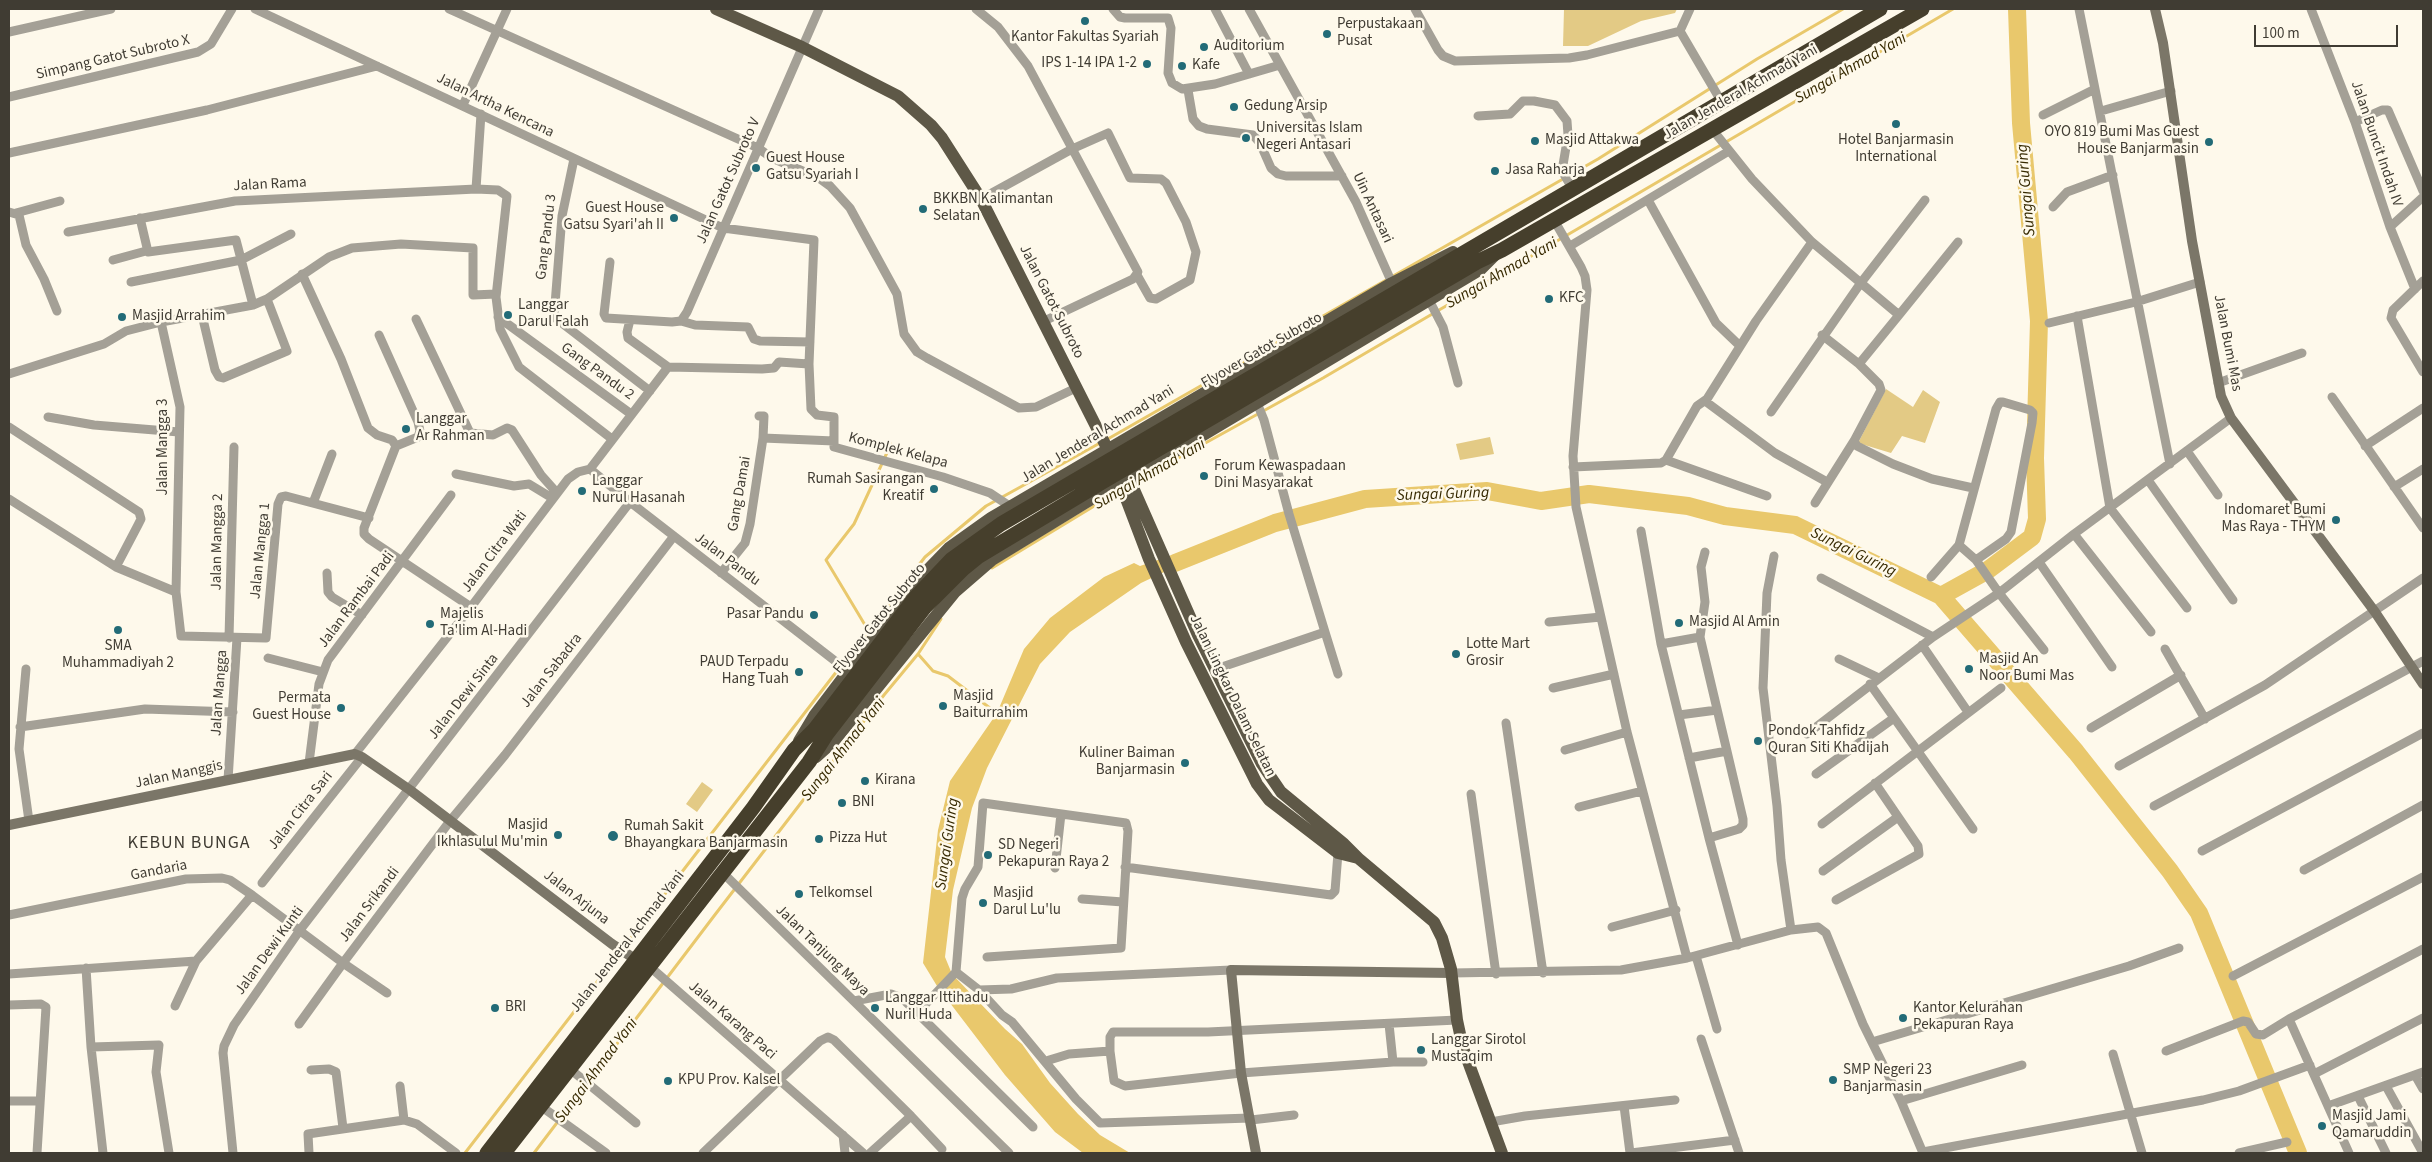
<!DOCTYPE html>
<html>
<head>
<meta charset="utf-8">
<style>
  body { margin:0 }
  #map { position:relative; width:2432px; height:1162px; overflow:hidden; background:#fef9eb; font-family:"Source Sans 3",sans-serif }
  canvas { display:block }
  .frame { position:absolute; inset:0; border:10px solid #403c33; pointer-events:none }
  .scale { position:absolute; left:2254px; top:25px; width:144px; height:22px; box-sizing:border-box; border:2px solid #403c33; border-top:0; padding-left:6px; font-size:15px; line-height:18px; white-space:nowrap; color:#403c33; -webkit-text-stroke:4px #fef9eb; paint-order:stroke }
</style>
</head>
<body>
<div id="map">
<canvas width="2432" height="1162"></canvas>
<div class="frame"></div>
<div class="scale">100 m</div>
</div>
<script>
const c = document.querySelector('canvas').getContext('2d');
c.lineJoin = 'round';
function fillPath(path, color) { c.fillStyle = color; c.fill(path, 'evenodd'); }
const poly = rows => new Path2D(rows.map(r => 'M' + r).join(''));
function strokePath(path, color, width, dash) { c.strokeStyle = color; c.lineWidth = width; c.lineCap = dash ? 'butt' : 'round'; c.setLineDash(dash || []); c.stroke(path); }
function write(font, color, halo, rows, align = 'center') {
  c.font = font + ' "Source Sans 3",sans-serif'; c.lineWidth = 5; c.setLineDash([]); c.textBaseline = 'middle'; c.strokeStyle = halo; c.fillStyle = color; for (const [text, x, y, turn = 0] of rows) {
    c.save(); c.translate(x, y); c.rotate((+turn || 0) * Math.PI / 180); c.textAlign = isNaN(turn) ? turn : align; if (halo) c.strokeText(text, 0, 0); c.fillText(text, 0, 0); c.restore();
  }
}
const green = poly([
  [1564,9,1677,9,1675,13,1641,21,1588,46,1563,46],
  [1886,389,1913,407,1923,390,1940,402,1925,443,1902,436,1891,453,1858,443],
  [1490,437,1494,454,1460,460,1456,444],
  [702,782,713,790,697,812,686,804]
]);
const water = poly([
  [1193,548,1198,556,1141,583,1070,632,1040,664,987,768,972,808,953,890,945,957,952,974,1005,1029,1022,1044,1050,1083,1078,1114,1100,1135,1130,1153,1083,1153,1055,1132,1005,1075,937,986,923,963,938,830,950,781,997,713,1024,649,1050,618,1104,577,1134,563,1140,566]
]);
const stream = poly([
  [1106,440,1598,159,1757,59,1843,9],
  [1133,483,1323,378,1953,9],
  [992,568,1119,491],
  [868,630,826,560,854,524,891,444],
  [918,654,933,671,948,676,999,715],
  [465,1153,925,557,986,506,1100,443],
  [534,1153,714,916,884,695,918,654,941,619]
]);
const river = poly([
  [1175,563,1275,523,1365,499,1487,491,1541,501,1589,494,1688,506,1725,516,1795,525,1941,596,2076,752,2170,871,2199,913,2298,1153],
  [1941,596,1988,570,2032,537,2037,519,2035,458,2039,321,2021,123,2017,9]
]);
const street = poly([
  [255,9,723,228,814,240,809,364,811,409,817,415,834,417,834,447,943,477,990,493,1011,507],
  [449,9,758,148,772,158,819,178,830,186,850,208,897,294,904,334,917,352,927,358,1019,408,1036,407,1076,388],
  [976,9,998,27,1028,66,1138,272,1133,279,1042,322],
  [1113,9,1120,17,1125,18,1168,18,1171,28,1168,73,1172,83,1182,89,1215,84,1280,65],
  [1215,9,1249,74],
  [1249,9,1356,202,1392,283],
  [1415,9,1438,50,1443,56,1455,61,1569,58,1587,55,1680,31],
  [2079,9,2170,464],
  [2311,9,2355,122,2390,227,2415,289],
  [1680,31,1721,101],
  [1680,31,1690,9],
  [9,32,111,9],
  [1188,90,1193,119,1199,126,1207,129,1253,135,1260,143,1271,168,1278,174,1286,176,1342,176],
  [9,97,198,52,211,44,232,9],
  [463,105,507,9],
  [2101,111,2171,91],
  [481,114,476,189,498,190,507,196,496,297,500,329,519,367,612,439],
  [2043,115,2095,89],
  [1478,116,1510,114,1523,101,1534,101,1555,105,1567,121,1568,135,1562,171,1572,188],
  [2355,122,2382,110,2388,110,2423,191],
  [1712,129,1752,179,1812,242,1899,315,1859,364],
  [9,153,207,110,377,66],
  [574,159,562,216,554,317,650,391],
  [981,199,1072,149,1108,133,1130,178,1161,179,1166,183,1186,222,1196,252,1190,280,1156,299,1150,298,1137,275],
  [1648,200,1716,323,1740,346],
  [2053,207,2067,192,2113,175],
  [9,212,19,215,26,245,44,279,57,311],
  [16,213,60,201],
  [140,218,148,252,236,240,253,305],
  [1554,220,1581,267,1585,276,1587,290,1573,456,1576,507,1627,732,1687,958],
  [2390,227,2423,197],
  [68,232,235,201,476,189],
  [1570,246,1729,151],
  [113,260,146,251],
  [610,262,604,314,606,318,672,322,681,321,687,312,819,9],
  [302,274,341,359,368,428,377,435,392,440,396,446],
  [2423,281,2393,310,2391,318,2423,372],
  [131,282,241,260,291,234],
  [1429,300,1443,327,1458,383],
  [202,315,215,370,219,377,223,378,287,351,267,299],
  [1899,315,1958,242],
  [2077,316,2110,508,2187,608],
  [498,317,631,414],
  [416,319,470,433,493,435,507,428,512,430,541,475,557,493],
  [630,320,627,332,628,338,668,367],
  [681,321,695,325,748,327,754,339,760,341,810,342],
  [2049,323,2136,302,2200,282],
  [379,335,418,422,420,431,418,437,396,446],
  [668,367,762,369,774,368,779,362,809,364],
  [9,374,104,344,126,331,161,322],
  [2218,383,2302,353],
  [2332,397,2423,528],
  [1705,401,1775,453,1827,482],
  [1771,412,1860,284,1925,200],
  [48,417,94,425,179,432],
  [9,427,139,512,141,519,138,525,116,567],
  [763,438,834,441],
  [1854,441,1857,446,1893,464,1932,479,1973,488],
  [396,446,364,528,364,534,369,539,471,607],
  [2365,446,2423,408],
  [2187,451,2218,495],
  [1666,460,1767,496],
  [1573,467,1661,463,1666,460,1697,406,1707,399,1756,321,1812,242],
  [590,469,630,502,848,671],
  [590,469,668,367],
  [456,474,514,486,529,484,552,498],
  [2148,480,2233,600],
  [2394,487,2423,469],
  [9,499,116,567,176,592],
  [313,503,332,454],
  [1815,503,1854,441,1881,390,1879,384,1859,364,1822,335],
  [369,518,286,496,281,497,278,504,266,638,181,636,176,592,180,407,161,322,253,305,267,299,329,257,352,248,401,244,473,248,473,295,496,294],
  [1641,531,1661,644,1709,838,1738,945],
  [2074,534,2151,632],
  [1959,545,1976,560,1999,593,2044,650],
  [1705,552,1701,567,1705,602,1700,637,1743,819,1743,825,1739,829,1709,838],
  [1774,556,1767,593,1763,688,1777,806,1781,860,1791,930],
  [2039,562,2112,667],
  [327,573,328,592,332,597,362,615],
  [721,573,745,543,750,524,763,438,764,416,759,416],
  [1931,577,1959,545,1996,409,2000,402,2003,402,2030,410,2033,413,2032,423,2011,532,2006,539,1976,560],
  [1821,578,1933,637],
  [1549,622,1601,617],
  [1325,632,1338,674],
  [229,638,234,447],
  [1661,644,1700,637],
  [1922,645,1968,712],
  [2165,649,2205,719],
  [268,658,323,672],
  [1839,659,1879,678],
  [26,669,19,749,29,821],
  [1216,669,1325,632,1289,514,1264,420,1257,403],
  [1870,684,1973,829],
  [1553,688,1614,674],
  [1679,715,1717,710],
  [1506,723,1543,973],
  [20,727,145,709,233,712],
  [2091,728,2181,675],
  [1807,734,1933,637,1999,593,2074,534,2231,418],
  [1565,750,1627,732],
  [355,754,471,607,568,479,578,472,590,469],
  [1689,758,1727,751],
  [309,763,319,684,328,660,451,495],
  [2119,766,2265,685,2423,578],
  [1816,774,1894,718],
  [228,780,237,638],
  [1471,794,1496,974],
  [2154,806,2423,661],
  [1579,807,1642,791],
  [1822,824,2001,688],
  [2202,851,2423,733],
  [1125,867,1331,895,1335,891,1338,853],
  [1055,868,1061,814],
  [2304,870,2423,805],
  [1823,871,1898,817],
  [723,873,1009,1153],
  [262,883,362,757],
  [1082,899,1123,902],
  [1836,900,1919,854,1918,846,1875,783],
  [9,915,186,879,222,878,230,880,252,895,343,963,450,821,505,755,674,536],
  [1612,927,1676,910],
  [1696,956,1717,1029],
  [649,966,863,1153],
  [86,968,91,1047,103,1153],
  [956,972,979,990,1002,1015,1012,1022,1076,1099,1100,1123,1250,1118],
  [1452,973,1621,970,1687,958,1791,930,1818,927,1826,933,1863,1024,1901,1101,1923,1153],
  [9,974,196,961,252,895],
  [2233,976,2423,877],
  [979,990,1011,989,1057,978,1231,970],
  [854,1001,891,994,902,998,1033,1127],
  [9,1005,41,1004,46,1007,37,1153],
  [175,1006,196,961],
  [917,1013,956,972,962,898,965,889,978,867,983,803,1126,823,1128,831,1121,948,987,957],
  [2289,1019,2349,1153],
  [299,1024,343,963,387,993],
  [1389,1024,1393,1062],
  [1701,1039,1739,1153],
  [1872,1042,2129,966,2179,948],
  [91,1047,159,1045,156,1072,169,1153],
  [1110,1051,1110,1037,1113,1032,1208,1032,1457,1020],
  [2166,1051,2243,1021,2248,1022,2256,1034,2263,1035,2289,1019,2423,949],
  [2113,1054,2142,1153],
  [1046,1061,1069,1054,1110,1051,1114,1081,1125,1086,1241,1073,1393,1062,1423,1062],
  [570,1069,636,1123],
  [311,1070,329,1069,336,1072,343,1128],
  [2314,1074,2423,1018],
  [2415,1075,2423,1089],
  [400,1086,404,1120],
  [2386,1086,2423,1153],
  [2358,1096,2386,1153],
  [9,1101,40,1101],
  [1901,1101,2022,1065],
  [1624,1106,1630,1153],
  [2328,1106,2423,1072],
  [542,1107,606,1153],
  [911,1116,942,1149],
  [1251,1120,1294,1115],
  [1491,1122,1525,1116,1675,1100],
  [843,1135,845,1153],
  [1923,1152,2203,1100,2239,1091,2310,1065],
  [233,1153,223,1053,224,1046,234,1025,300,930,630,502],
  [309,1153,308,1134,404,1120,417,1124,456,1153],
  [703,1153,820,1041,828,1037,834,1040,911,1116,870,1153],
  [1631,1153,1735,1140],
  [2239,1153,2287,1142]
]);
const secondary = poly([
  [2155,9,2163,43,2192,241,2221,396,2231,418,2375,612,2423,684],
  [9,825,355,754,362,757,410,790,612,944,635,959],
  [1256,1153,1241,1073,1231,970,1452,973]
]);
const primary = poly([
  [716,9,802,47,898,96,931,125,942,138,981,199,1108,450,1123,480,1131,483,1198,635,1262,764,1281,792,1344,844,1358,858],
  [1123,480,1122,488,1149,559,1186,642,1257,784,1269,800,1338,853,1358,858,1434,922,1442,938,1451,969,1457,1020,1463,1048,1502,1153],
  [799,741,814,716,916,582,949,548,991,518,1165,416,1392,283,1453,252],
  [816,757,834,741,955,592,992,560,1118,483,1183,447,1481,269,1494,256]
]);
const highway = poly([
  [487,1153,753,808,794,750,815,729,915,598,952,559,1001,524,1880,9],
  [504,1153,809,762,826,735,925,607,963,569,979,556,1102,482,1477,262,1502,250,1922,9]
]);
const markers = [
  [1085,21,5,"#226b77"],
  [1327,34,5,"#226b77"],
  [1204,47,5,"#226b77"],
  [1147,64,5,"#226b77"],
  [1182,66,5,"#226b77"],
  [1234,107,5,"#226b77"],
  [1896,124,5,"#226b77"],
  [1246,138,5,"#226b77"],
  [1535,141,5,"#226b77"],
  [2209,142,5,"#226b77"],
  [756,168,5,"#226b77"],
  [1495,171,5,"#226b77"],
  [923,209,5,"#226b77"],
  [674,218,5,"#226b77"],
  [1549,299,5,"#226b77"],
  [508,315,5,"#226b77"],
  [122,317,5,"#226b77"],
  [406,429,5,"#226b77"],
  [1204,476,5,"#226b77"],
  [934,489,5,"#226b77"],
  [582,491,5,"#226b77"],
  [2336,520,5,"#226b77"],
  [814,615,5,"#226b77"],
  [1679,623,5,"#226b77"],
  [430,624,5,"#226b77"],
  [118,630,5,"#226b77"],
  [1456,654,5,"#226b77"],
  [1969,669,5,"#226b77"],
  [799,672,5,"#226b77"],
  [943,706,5,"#226b77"],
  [341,708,5,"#226b77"],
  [1758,741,5,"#226b77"],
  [1185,763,5,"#226b77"],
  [865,781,5,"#226b77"],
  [842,803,5,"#226b77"],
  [558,835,5,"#226b77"],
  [613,836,6,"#226b77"],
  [819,839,5,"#226b77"],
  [988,855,5,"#226b77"],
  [799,894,5,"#226b77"],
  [983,903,5,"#226b77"],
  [495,1008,5,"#226b77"],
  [875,1008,5,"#226b77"],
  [1903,1018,5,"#226b77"],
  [1421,1050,5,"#226b77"],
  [1833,1080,5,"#226b77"],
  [668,1081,5,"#226b77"],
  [2322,1126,5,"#226b77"]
];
const poiNames = [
  ["Perpustakaan",1337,25],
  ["Pusat",1337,42],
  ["Kantor Fakultas Syariah",1085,38,"center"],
  ["Auditorium",1214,47],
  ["IPS 1-14 IPA 1-2",1137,64,"right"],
  ["Kafe",1192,66],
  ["Gedung Arsip",1244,107],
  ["Universitas Islam",1256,129],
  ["Negeri Antasari",1256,146],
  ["OYO 819 Bumi Mas Guest",2199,133,"right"],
  ["House Banjarmasin",2199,150,"right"],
  ["Masjid Attakwa",1545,141],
  ["Hotel Banjarmasin",1896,141,"center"],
  ["International",1896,158,"center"],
  ["Guest House",766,159],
  ["Gatsu Syariah I",766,176],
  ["Jasa Raharja",1505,171],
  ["BKKBN Kalimantan",933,200],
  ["Selatan",933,217],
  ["Guest House",664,209,"right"],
  ["Gatsu Syari'ah II",664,226,"right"],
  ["KFC",1559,299],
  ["Langgar",518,306],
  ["Darul Falah",518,323],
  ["Masjid Arrahim",132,317],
  ["Langgar",416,420],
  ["Ar Rahman",416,437],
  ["Forum Kewaspadaan",1214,467],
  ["Dini Masyarakat",1214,484],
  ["Rumah Sasirangan",924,480,"right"],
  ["Kreatif",924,497,"right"],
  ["Langgar",592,482],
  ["Nurul Hasanah",592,499],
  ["Indomaret Bumi",2326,511,"right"],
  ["Mas Raya - THYM",2326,528,"right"],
  ["Majelis",440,615],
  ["Ta'lim Al-Hadi",440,632],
  ["Pasar Pandu",804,615,"right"],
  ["Masjid Al Amin",1689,623],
  ["Lotte Mart",1466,645],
  ["Grosir",1466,662],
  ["SMA",118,647,"center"],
  ["Muhammadiyah 2",118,664,"center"],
  ["Masjid An",1979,660],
  ["Noor Bumi Mas",1979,677],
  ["PAUD Terpadu",789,663,"right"],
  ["Hang Tuah",789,680,"right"],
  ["Masjid",953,697],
  ["Baiturrahim",953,714],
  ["Permata",331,699,"right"],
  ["Guest House",331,716,"right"],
  ["Pondok Tahfidz",1768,732],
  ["Quran Siti Khadijah",1768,749],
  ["Kuliner Baiman",1175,754,"right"],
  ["Banjarmasin",1175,771,"right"],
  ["Kirana",875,781],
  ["BNI",852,803],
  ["Masjid",548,826,"right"],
  ["Ikhlasulul Mu'min",548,843,"right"],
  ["Rumah Sakit",624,827],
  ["Bhayangkara Banjarmasin",624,844],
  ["Pizza Hut",829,839],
  ["SD Negeri",998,846],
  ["Pekapuran Raya 2",998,863],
  ["Telkomsel",809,894],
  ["Masjid",993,894],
  ["Darul Lu'lu",993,911],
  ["Langgar Ittihadu",885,999],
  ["Nuril Huda",885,1016],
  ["BRI",505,1008],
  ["Kantor Kelurahan",1913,1009],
  ["Pekapuran Raya",1913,1026],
  ["Langgar Sirotol",1431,1041],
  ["Mustaqim",1431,1058],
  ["SMP Negeri 23",1843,1071],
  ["Banjarmasin",1843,1088],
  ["KPU Prov. Kalsel",678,1081],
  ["Masjid Jami",2332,1117],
  ["Qamaruddin",2332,1134]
];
const streetNames = [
  ["Simpang Gatot Subroto X",113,58,-13],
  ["Jalan Jenderal Achmad Yani",1741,93,-30],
  ["Jalan Artha Kencana",495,106,26],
  ["Jalan Buncit Indah IV",2376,144,71],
  ["Jalan Gatot Subroto V",729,181,-66],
  ["Jalan Rama",270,185,-3],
  ["Uin Antasari",1372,208,65],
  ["Gang Pandu 3",547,237,-83],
  ["Jalan Gatot Subroto",1051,302,63],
  ["Jalan Bumi Mas",2227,343,79],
  ["Flyover Gatot Subroto",1262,351,-30],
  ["Gang Pandu 2",597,372,36],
  ["Jalan Jenderal Achmad Yani",1098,435,-31],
  ["Jalan Mangga 3",164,447,-90],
  ["Komplek Kelapa",898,451,15],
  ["Gang Damai",740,494,-80],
  ["Jalan Mangga 2",218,542,-89],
  ["Jalan Mangga 1",261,551,-84],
  ["Jalan Citra Wati",495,552,-53],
  ["Jalan Pandu",727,560,37],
  ["Jalan Rambai Padi",357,600,-53],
  ["Flyover Gatot Subroto",880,619,-51],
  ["Jalan Sabadra",552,671,-52],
  ["Jalan Mangga",220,693,-86],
  ["Jalan Lingkar Dalam Selatan",1232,696,64],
  ["Jalan Dewi Sinta",464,697,-52],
  ["Jalan Manggis",179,775,-12],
  ["Jalan Citra Sari",301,811,-52],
  ["Gandaria",159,871,-11],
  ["Jalan Arjuna",576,898,38],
  ["Jalan Srikandi",370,905,-53],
  ["Jalan Jenderal Achmad Yani",628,942,-52],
  ["Jalan Dewi Kunti",270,951,-54],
  ["Jalan Tanjung Maya",822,951,44],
  ["Jalan Karang Paci",732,1021,41]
];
const waterNames = [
  ["Sungai Ahmad Yani",1851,69,-30],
  ["Sungai Guring",2027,190,-95],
  ["Sungai Ahmad Yani",1502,274,-30],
  ["Sungai Ahmad Yani",1150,475,-30],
  ["Sungai Guring",1443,495,-2],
  ["Sungai Guring",1853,553,26],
  ["Sungai Ahmad Yani",844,750,-52],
  ["Sungai Guring",948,844,-82],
  ["Sungai Ahmad Yani",597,1071,-53]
];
const quarterNames = [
  ["KEBUN BUNGA",189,844]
];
fillPath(green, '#e3ca85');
fillPath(water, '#e9c86c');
strokePath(stream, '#e9c86c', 3);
strokePath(river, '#e9c86c', 18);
strokePath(street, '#a4a096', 9);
strokePath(secondary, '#7b7668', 10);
strokePath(primary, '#5e5847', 12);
strokePath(highway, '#463f2c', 15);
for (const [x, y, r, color] of markers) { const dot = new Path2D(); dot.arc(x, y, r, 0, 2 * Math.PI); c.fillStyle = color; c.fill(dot); strokePath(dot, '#fef9eb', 2); }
write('15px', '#403c33', '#fef9eb', poiNames, 'left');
write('15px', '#403c33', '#fef9eb', streetNames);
write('italic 16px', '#362900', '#fef9eb', waterNames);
c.letterSpacing = '1px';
write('18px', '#403c33', '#fef9eb', quarterNames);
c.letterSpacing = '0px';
</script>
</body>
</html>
